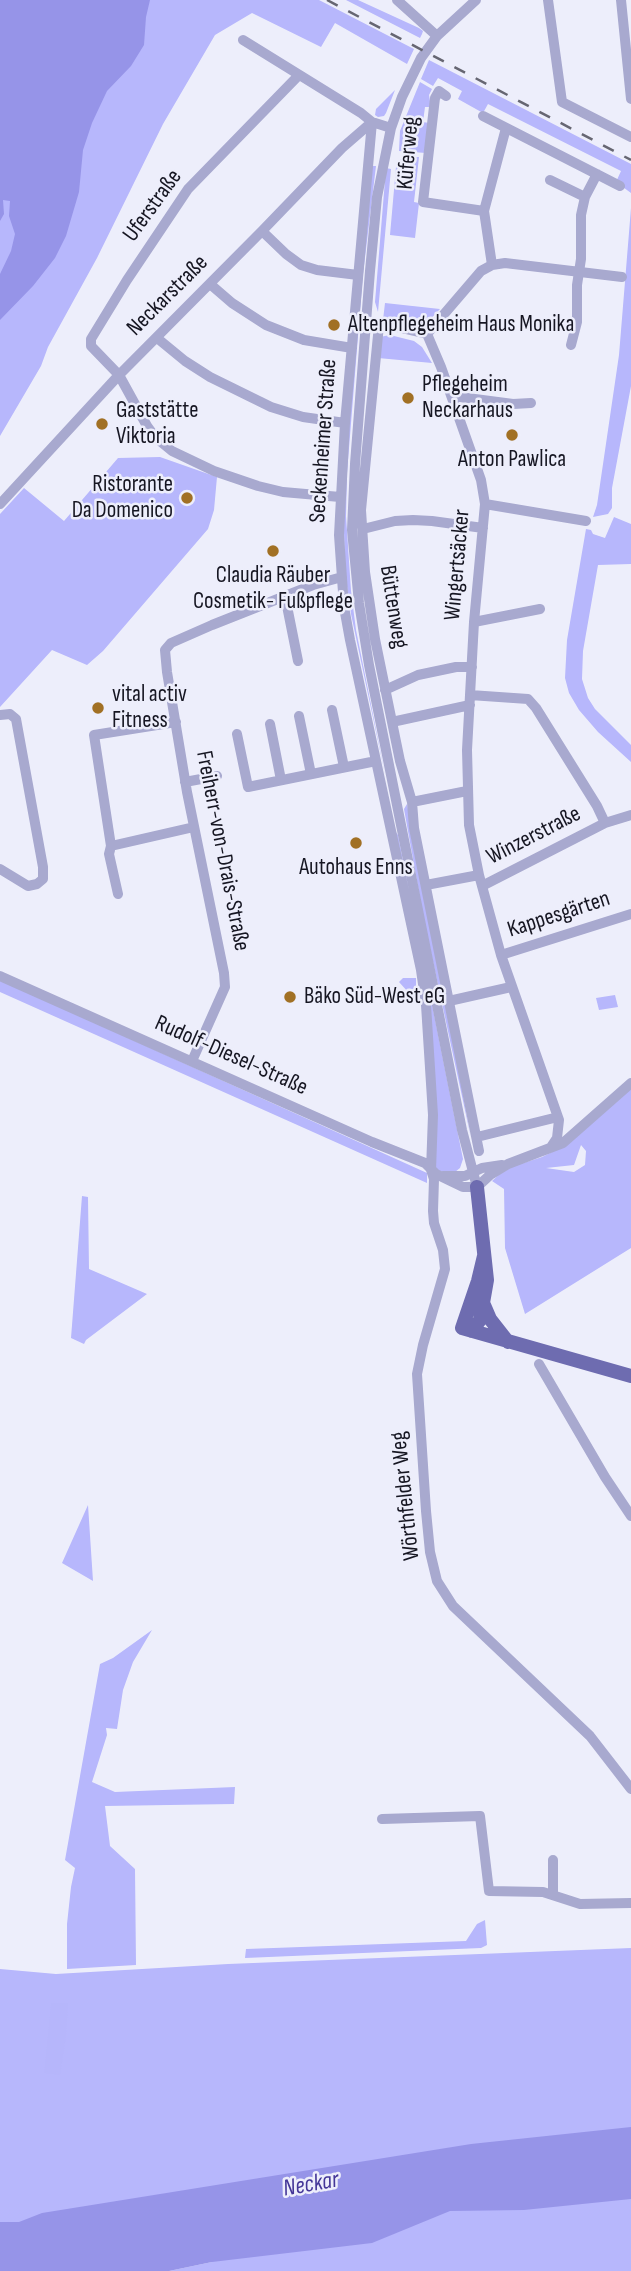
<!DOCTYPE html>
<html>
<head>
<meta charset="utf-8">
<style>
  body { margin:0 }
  canvas { display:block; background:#edeefb }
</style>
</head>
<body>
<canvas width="631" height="2271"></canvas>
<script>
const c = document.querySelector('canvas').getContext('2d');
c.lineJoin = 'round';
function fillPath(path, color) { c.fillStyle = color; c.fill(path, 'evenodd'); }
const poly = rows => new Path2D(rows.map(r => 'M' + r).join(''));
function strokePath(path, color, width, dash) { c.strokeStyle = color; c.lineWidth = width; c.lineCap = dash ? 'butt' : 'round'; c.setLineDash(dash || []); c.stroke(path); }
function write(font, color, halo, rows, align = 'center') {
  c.font = font + ' "Sofia Sans Condensed",sans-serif'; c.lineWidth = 5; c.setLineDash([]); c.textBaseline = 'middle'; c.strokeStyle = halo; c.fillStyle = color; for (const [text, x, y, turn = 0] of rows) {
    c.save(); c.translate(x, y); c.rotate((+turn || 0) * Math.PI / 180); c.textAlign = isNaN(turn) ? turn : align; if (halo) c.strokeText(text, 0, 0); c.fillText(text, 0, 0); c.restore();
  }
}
const green = poly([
  [0,0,319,0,414,49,407,64,335,23,321,47,252,13,215,35,163,124,97,258,48,347,41,366,0,436],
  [346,0,358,0,419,28,423,31,422,34,420,38],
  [429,60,631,164,631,193,616,182,621,171,488,104,483,113,458,99,462,91,438,78,433,86,421,79],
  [420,82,432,89,429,95,431,107,425,107,423,122,429,123,426,153,399,151,400,131],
  [395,90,386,113,384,116,378,117,375,115,376,109],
  [402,157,419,157,414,202,419,203,415,238,390,235,396,167],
  [370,166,376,166,363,274,347,473,346,516,351,591,356,630,386,779,351,614,345,572,343,495],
  [386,168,391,169,378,312,375,302],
  [631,208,631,386,612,488,612,508,608,514,593,517,597,505,619,355],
  [385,303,440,309,425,325,418,326,383,320],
  [390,335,414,341,422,347,432,363,378,358,380,337],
  [160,457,217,477,214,510,208,529,103,651,87,665,52,650,0,707,0,514,24,488,64,521,118,458],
  [614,517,631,524,631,564,598,565,583,651,582,679,588,698,595,709,631,745,631,762,598,732,579,710,569,693,565,678,567,640,586,529,591,530,593,534,605,538],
  [407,804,445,997,471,1138,424,920,404,809],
  [392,827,398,835,463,1159,460,1168,455,1172,436,1171,424,972],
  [403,978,416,978,416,991,408,992,399,982],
  [0,980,427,1173,427,1183,0,992],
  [615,995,618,1007,599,1010,596,998],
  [631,1088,631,1248,525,1314,505,1248,504,1189,492,1181,505,1169,542,1157,564,1146],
  [581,1145,586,1151,585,1165,574,1172,546,1168,574,1165],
  [82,1196,88,1197,89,1269,147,1294,86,1340,84,1344,71,1338],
  [88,1505,93,1581,62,1563],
  [152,1630,133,1662,123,1690,117,1729,106,1728,107,1735,92,1782,115,1792,235,1787,234,1804,105,1806,110,1846,135,1869,136,1965,67,1969,67,1924,71,1887,75,1868,65,1860,100,1664,113,1658],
  [485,1920,487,1945,481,1948,245,1958,246,1949,466,1941,477,1924],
  [631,1948,631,2271,169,2271,212,2262,0,2256,0,1969,56,1974,228,1964]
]);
const forest = poly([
  [51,2003,68,2003,66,2035,60,2075,44,2073]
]);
const water = poly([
  [0,0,150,0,146,17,144,45,131,66,107,91,92,123,83,150,79,192,66,236,55,258,33,286,0,320,0,274,11,251,15,234,9,216,10,201,3,200,4,214,0,221],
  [631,2127,631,2199,524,2210,450,2211,372,2243,212,2262,169,2271,0,2271,0,2222,19,2222,42,2213,471,2144]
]);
const minor = poly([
  [397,0,437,36],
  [476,0,437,36,421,58,402,97,391,128,377,197,370,271,355,464,352,530,359,603,369,665,462,1130,477,1187],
  [548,0,562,102,631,137],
  [621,0,631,99],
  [243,40,361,113,372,122,391,128],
  [298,76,188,189,127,280,91,339,91,346,119,375,147,426,155,437,172,451,214,471,258,486,283,492,340,497],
  [446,96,439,91,435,98,423,202,484,211],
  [483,116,620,186],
  [372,122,345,423,339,535,344,607,350,640,421,970,426,1005,433,1115,431,1170,434,1179,433,1211,434,1223,443,1250,445,1269,423,1345,417,1374,426,1511,430,1552,437,1581,453,1606,590,1736,631,1789],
  [550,180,585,197,581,215,581,259,577,285,577,322,571,345],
  [585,197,597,174],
  [262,231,286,254,301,265,317,270,358,275],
  [492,265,484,211,506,128],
  [210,284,232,303,266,325,304,340,352,348],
  [366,324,397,327,427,334,441,367,481,480,485,504,474,622,467,750,469,825,479,875,501,955,559,1120,557,1138,551,1147],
  [379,325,361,510,365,572,375,639,400,761,412,802,414,828,479,1151],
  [427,334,481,271,492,265,505,263,622,277],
  [157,338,185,361,210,377,271,407,303,417,345,423],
  [452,396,513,404,531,403],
  [0,504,119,375,262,231,342,148,372,122],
  [485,504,586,521],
  [363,529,395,521,413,520,432,521,483,528],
  [285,596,298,661],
  [474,622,540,609],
  [385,690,418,675,456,667,472,667],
  [470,695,528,699,536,708,597,806,605,823,482,886],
  [332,710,344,767],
  [0,715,10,714,16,719,43,867,43,879,37,884,28,886,0,869],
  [299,716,311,774],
  [176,722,94,735,111,846,194,827],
  [392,722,470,705],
  [270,724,281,780],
  [237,734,248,787,376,761],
  [185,782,217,776],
  [412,802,467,791],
  [605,823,631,815],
  [111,846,109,854,118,894],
  [426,885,479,875],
  [501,955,631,914],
  [0,976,372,1142,425,1163,436,1174,463,1187,477,1187],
  [449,1001,511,987],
  [192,1061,225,987,224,973,187,792,167,672,165,650,171,643,212,625,313,585,342,577],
  [477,1137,558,1117],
  [443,1176,465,1176,482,1168,502,1165],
  [477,1187,490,1175,508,1164,563,1143,631,1083],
  [539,1364,605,1477,631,1516],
  [382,1819,480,1816,489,1891,543,1892,580,1904,631,1903],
  [553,1860,553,1895]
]);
const major = poly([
  [484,1256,478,1281,462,1328,631,1376],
  [484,1305,490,1319,508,1342],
  [472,1331,480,1320,487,1280,477,1187]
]);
const rail = poly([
  [327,0,631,160]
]);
const markers = [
  [334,325,7,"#a17024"],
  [408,398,7,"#a17024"],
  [102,424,7,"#a17024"],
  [512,435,7,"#a17024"],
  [187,498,7,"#a17024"],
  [273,551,7,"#a17024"],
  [98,708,7,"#a17024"],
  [356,843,7,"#a17024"],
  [290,997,7,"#a17024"]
];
const streetNames = [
  ["Küferweg",409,153,-85],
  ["Uferstraße",153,206,-54],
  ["Neckarstraße",168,296,-45],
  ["Seckenheimer Straße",324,441,-86],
  ["Wingertsäcker",458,565,-85],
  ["Büttenweg",393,607,81],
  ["Winzerstraße",534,836,-27],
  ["Freiherr-von-Drais-Straße",222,851,79],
  ["Kappesgärten",559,915,-18],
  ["Rudolf-Diesel-Straße",231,1056,24],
  ["Wörthfelder Weg",406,1496,-96]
];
const poiNames = [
  ["Altenpflegeheim Haus Monika",348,325],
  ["Pflegeheim",422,385],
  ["Neckarhaus",422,411],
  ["Gaststätte",116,411],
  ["Viktoria",116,437],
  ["Anton Pawlica",512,460,"center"],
  ["Ristorante",173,485,"right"],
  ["Da Domenico",173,511,"right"],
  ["Claudia Räuber",273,576,"center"],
  ["Cosmetik- Fußpflege",273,602,"center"],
  ["vital activ",112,695],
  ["Fitness",112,721],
  ["Autohaus Enns",356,868,"center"],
  ["Bäko Süd-West eG",304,997]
];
const waterNames = [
  ["Neckar",311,2185,-10]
];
fillPath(green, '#b7b7fc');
fillPath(forest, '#b6b6fb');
fillPath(water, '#9694e8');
strokePath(minor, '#a8a9cf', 10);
strokePath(major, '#6e6cb0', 14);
strokePath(rail, '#666672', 2.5, [12, 12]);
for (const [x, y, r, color] of markers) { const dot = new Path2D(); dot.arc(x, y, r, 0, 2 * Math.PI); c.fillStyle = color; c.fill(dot); strokePath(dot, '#edeefb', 2.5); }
write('23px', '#161622', '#edeefb', streetNames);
write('23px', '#161622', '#edeefb', poiNames, 'left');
write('italic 24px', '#443698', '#edeefb', waterNames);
</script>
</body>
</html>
